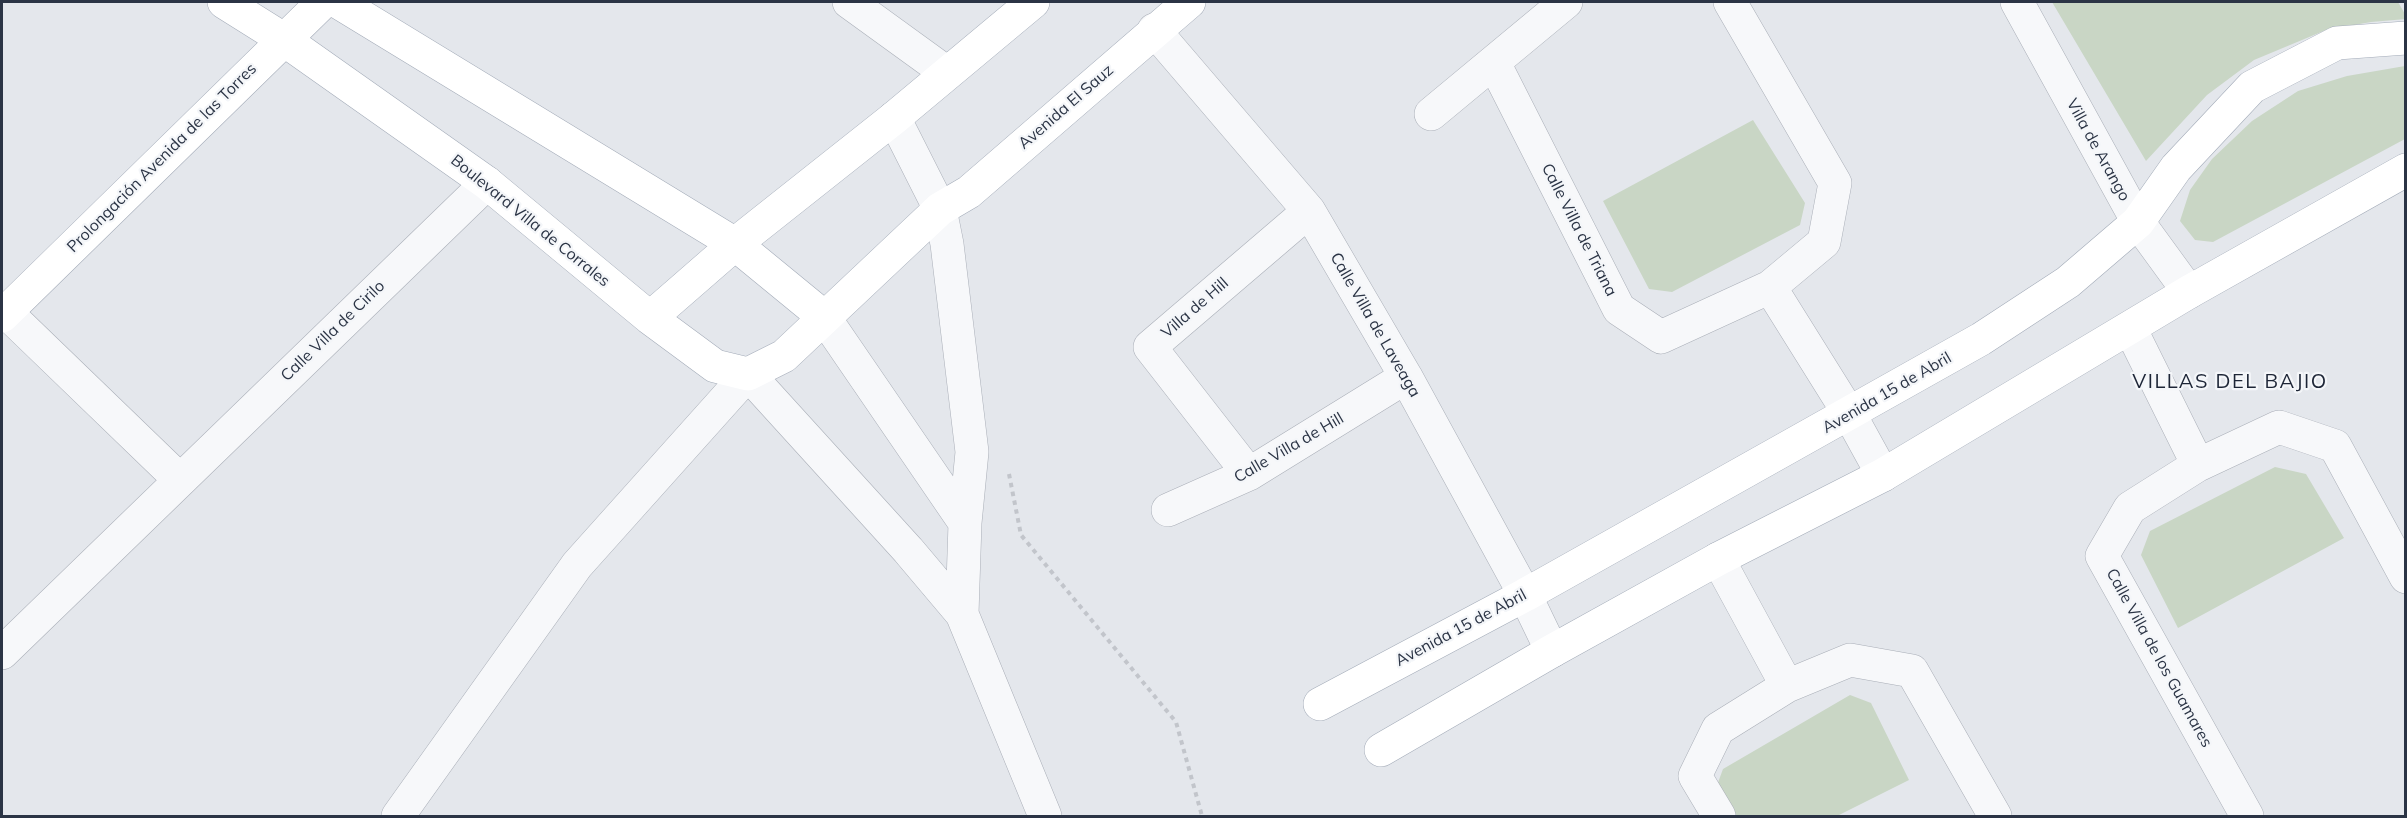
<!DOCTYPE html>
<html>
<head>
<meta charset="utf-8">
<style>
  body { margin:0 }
  #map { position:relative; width:2407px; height:818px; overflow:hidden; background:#e4e7ec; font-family:Mulish,sans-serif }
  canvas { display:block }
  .frame { position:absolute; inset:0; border:3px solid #2b3445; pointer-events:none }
</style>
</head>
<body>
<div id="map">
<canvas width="2407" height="818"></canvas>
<div class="frame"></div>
</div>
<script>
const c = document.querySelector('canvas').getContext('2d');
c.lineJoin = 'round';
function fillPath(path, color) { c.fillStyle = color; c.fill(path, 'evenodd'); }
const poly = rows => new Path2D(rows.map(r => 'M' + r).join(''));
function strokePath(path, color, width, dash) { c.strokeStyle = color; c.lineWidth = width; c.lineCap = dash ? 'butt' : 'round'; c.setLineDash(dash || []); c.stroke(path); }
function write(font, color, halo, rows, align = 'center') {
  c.font = font + ' Mulish,sans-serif'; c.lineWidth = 4.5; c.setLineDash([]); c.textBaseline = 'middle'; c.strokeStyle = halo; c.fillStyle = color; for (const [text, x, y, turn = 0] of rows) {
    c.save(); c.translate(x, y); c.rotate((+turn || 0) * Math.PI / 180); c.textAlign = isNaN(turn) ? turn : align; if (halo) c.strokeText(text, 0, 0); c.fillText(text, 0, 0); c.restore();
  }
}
const green = poly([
  [2052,2,2398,2,2405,14,2406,19,2371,22,2326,30,2254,60,2207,95,2146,161],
  [2405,66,2405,139,2213,242,2195,240,2180,221,2190,190,2212,159,2252,121,2298,91,2347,76],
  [1753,120,1805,203,1800,225,1672,292,1649,289,1603,201],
  [2275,467,2306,474,2344,538,2178,628,2141,555,2150,531],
  [1850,695,1871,703,1909,780,1837,816,1733,816,1716,788,1723,769]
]);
const path = poly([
  [1009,474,1021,535,1176,722,1202,816]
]);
const minor = poly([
  [849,2,947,73],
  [2017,2,2138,222,2189,292],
  [1154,30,1309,211,1406,377,1525,595,1552,651],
  [1494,63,1619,309,1661,337,1770,287,1824,242,1835,183,1730,2],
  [1431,114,1566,2],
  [894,118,940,209,947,244,972,452,965,523,962,614],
  [1770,287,1850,415,1883,475],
  [6,312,180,480],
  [824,317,965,523],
  [2130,328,2198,465],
  [1249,474,1150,347,1309,211],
  [1168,510,1249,474,1406,377],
  [1718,559,1787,686],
  [2,653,487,183],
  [398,816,577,565,748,374,908,550,962,614,1045,816],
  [1719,816,1695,776,1718,729,1787,686,1850,660,1912,671,1995,816],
  [2247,816,2102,556,2130,508,2198,465,2279,427,2335,446,2406,577]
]);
const major = poly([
  [224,2,283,39,487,183,650,318,715,366,748,374,784,356,940,209,969,192,1189,2],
  [338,2,735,244,824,317],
  [2,316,323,2],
  [650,318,735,244,894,118,1033,2],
  [1320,704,1525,595,1981,339,2068,282,2138,222,2176,168,2252,87,2337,43,2406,38],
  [1381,750,1552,651,1718,559,1883,475,2189,292,2406,170]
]);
const streetNames = [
  ["Avenida El Sauz",1066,107,-41],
  ["Villa de Arango",2098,150,61],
  ["Prolongación Avenida de las Torres",162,158,-45],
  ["Boulevard Villa de Corrales",530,221,39],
  ["Calle Villa de Triana",1579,230,63],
  ["Villa de Hill",1195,308,-41],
  ["Calle Villa de Laveaga",1375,325,60],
  ["Calle Villa de Cirilo",333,331,-44],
  ["Avenida 15 de Abril",1887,393,-30],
  ["Calle Villa de Hill",1289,448,-30],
  ["Avenida 15 de Abril",1461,628,-28],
  ["Calle Villa de los Guamares",2159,658,61]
];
const quarterNames = [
  ["VILLAS DEL BAJIO",2230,382]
];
fillPath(green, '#c9d6c5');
strokePath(minor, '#a9aeb7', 34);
strokePath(major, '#a3abb8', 34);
strokePath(path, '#c2c5cb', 4, [4.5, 4.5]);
strokePath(minor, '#f7f8fa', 33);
strokePath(major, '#fff', 33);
write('16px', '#2b3445', '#f4f6f9', streetNames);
c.letterSpacing = '1.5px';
write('20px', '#1d2536', '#f4f6f9', quarterNames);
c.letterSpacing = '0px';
</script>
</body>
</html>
